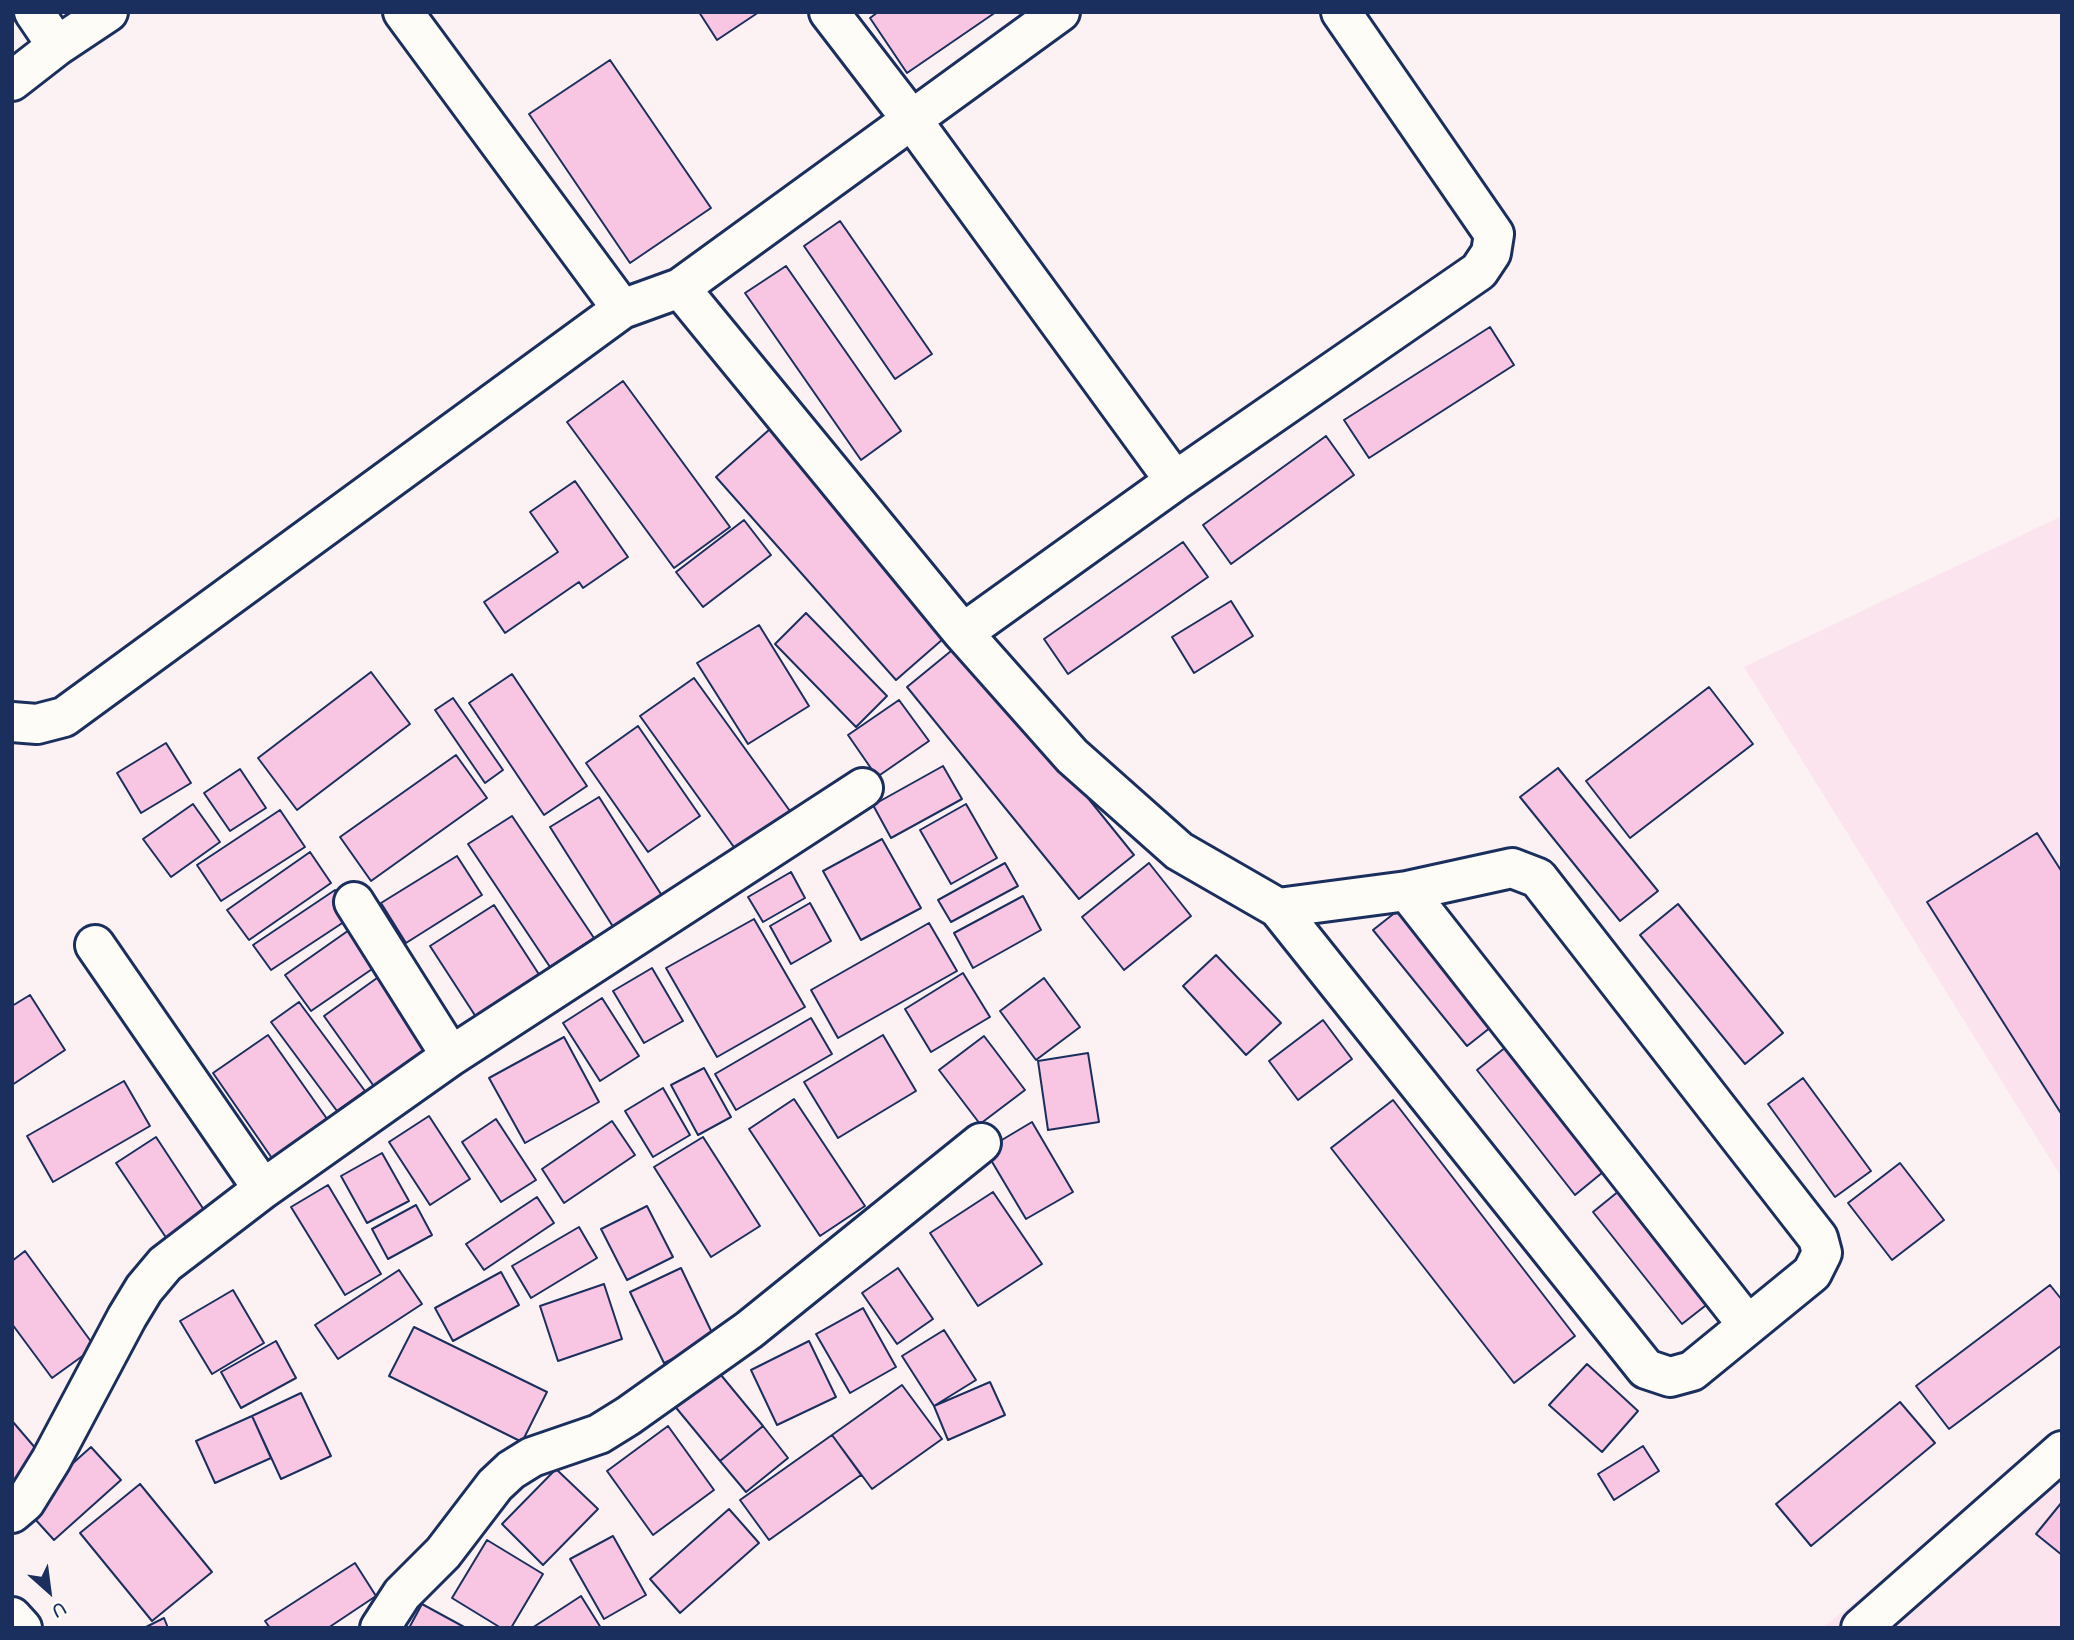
<!DOCTYPE html>
<html>
<head>
<meta charset="utf-8">
<style>
  body { margin:0 }
  #map { position:relative; width:2074px; height:1640px; overflow:hidden; background:#fcf1f3; font-family:"Comic Neue",sans-serif }
  canvas { display:block }
  .frame { position:absolute; inset:0; border:14px solid #1b2f5e; pointer-events:none }
  .north { position:absolute; left:14px; top:1556px; width:70px; height:70px; -webkit-text-stroke:5px #fdfcf7; paint-order:stroke; rotate:152deg; font-size:19px; font-weight:700; line-height:28px; text-align:center; color:#1b2f5e }
  .north::after { content:''; display:block; margin:auto; width:24px; height:32px; background:#1b2f5e; clip-path:polygon(50% 0,100% 100%,50% 72%,0 100%) }
</style>
</head>
<body>
<div id="map">
<canvas width="2074" height="1640"></canvas>
<div class="frame"></div>
<div class="north">U</div>
</div>
<script>
const c = document.querySelector('canvas').getContext('2d');
c.lineJoin = 'round';
function fillPath(path, color) { c.fillStyle = color; c.fill(path, 'evenodd'); }
const poly = rows => new Path2D(rows.map(r => 'M' + r).join(''));
function strokePath(path, color, width, dash) { c.strokeStyle = color; c.lineWidth = width; c.lineCap = dash ? 'butt' : 'round'; c.setLineDash(dash || []); c.stroke(path); }
const built = poly([
  [2062,516,2062,1178,1744,667],
  [2062,1441,2062,1628,1822,1628]
]);
const building = poly([
  [699,12,759,12,717,40,699,12],
  [878,12,996,12,907,73,870,18,878,12],
  [610,60,711,208,630,263,529,114,610,60],
  [840,221,932,354,895,379,804,246,840,221],
  [786,266,901,431,861,460,745,293,786,266],
  [1490,327,1514,365,1369,458,1344,420,1490,327],
  [623,381,730,527,674,568,567,422,623,381],
  [770,429,951,632,896,680,716,477,770,429],
  [1326,436,1354,475,1231,564,1203,525,1326,436],
  [575,481,628,557,583,588,579,582,505,633,484,602,558,552,530,512,575,481],
  [744,520,771,555,703,607,676,572,744,520],
  [1183,542,1208,577,1068,674,1044,639,1183,542],
  [1231,601,1253,636,1194,673,1172,637,1231,601],
  [806,613,887,696,856,727,775,644,806,613],
  [759,625,809,706,748,744,697,663,759,625],
  [962,642,1134,855,1079,899,907,687,962,642],
  [371,672,410,724,297,810,258,758,371,672],
  [512,674,587,786,544,815,469,703,512,674],
  [694,678,795,818,741,857,640,716,694,678],
  [1709,687,1753,744,1630,838,1586,781,1709,687],
  [453,698,503,770,485,783,435,710,453,698],
  [899,700,929,741,877,777,848,735,899,700],
  [638,726,700,816,648,852,586,763,638,726],
  [166,743,191,783,141,813,117,773,166,743],
  [456,755,487,798,371,881,340,837,456,755],
  [943,766,962,799,891,838,873,805,943,766],
  [1558,768,1658,891,1620,921,1520,797,1558,768],
  [240,769,266,808,230,831,204,793,240,769],
  [599,797,666,902,617,933,550,827,599,797],
  [193,804,220,842,171,877,143,839,193,804],
  [966,804,997,858,951,884,920,830,966,804],
  [280,810,305,847,221,901,197,865,280,810],
  [512,816,594,938,550,967,468,844,512,816],
  [2037,833,2062,872,2062,1115,1927,902,2037,833],
  [882,839,921,908,861,940,823,871,882,839],
  [310,852,331,883,249,940,227,910,310,852],
  [457,856,482,895,406,943,381,903,457,856],
  [1005,863,1018,886,951,922,938,900,1005,863],
  [1149,863,1191,916,1124,970,1082,917,1149,863],
  [791,872,805,898,763,922,748,897,791,872],
  [335,890,353,916,271,970,253,945,335,890],
  [1023,896,1041,930,973,968,954,933,1023,896],
  [810,903,831,941,791,964,770,926,810,903],
  [1406,904,1500,1020,1467,1046,1373,930,1406,904],
  [1678,904,1783,1033,1745,1064,1640,935,1678,904],
  [494,905,542,979,478,1020,430,946,494,905],
  [754,919,805,1007,717,1057,666,968,754,919],
  [929,923,957,971,838,1038,811,990,929,923],
  [352,928,378,965,311,1011,285,975,352,928],
  [1216,955,1281,1023,1246,1055,1183,986,1216,955],
  [652,968,683,1021,644,1043,613,991,652,968],
  [384,973,443,1057,383,1099,324,1016,384,973],
  [963,973,990,1017,931,1052,905,1009,963,973],
  [1044,978,1080,1027,1036,1060,1000,1011,1044,978],
  [30,995,65,1050,12,1085,12,1006,30,995],
  [602,998,639,1056,600,1081,563,1023,602,998],
  [299,1002,365,1091,337,1111,271,1022,299,1002],
  [811,1018,832,1054,736,1110,715,1074,811,1018],
  [1323,1020,1352,1059,1298,1100,1269,1061,1323,1020],
  [268,1035,332,1126,276,1164,213,1073,268,1035],
  [883,1035,916,1091,838,1138,804,1082,883,1035],
  [984,1036,1025,1090,980,1124,939,1070,984,1036],
  [564,1037,599,1102,525,1143,489,1078,564,1037],
  [1516,1039,1614,1163,1575,1195,1477,1070,1516,1039],
  [1088,1053,1099,1122,1048,1130,1038,1061,1088,1053],
  [704,1068,731,1117,698,1135,671,1085,704,1068],
  [1803,1078,1871,1171,1835,1197,1768,1104,1803,1078],
  [124,1081,150,1126,53,1182,27,1136,124,1081],
  [663,1088,690,1135,653,1157,625,1111,663,1088],
  [794,1099,865,1206,820,1236,749,1129,794,1099],
  [1393,1100,1575,1336,1514,1383,1331,1148,1393,1100],
  [429,1116,470,1179,430,1205,389,1142,429,1116],
  [496,1119,536,1180,501,1202,462,1142,496,1119],
  [612,1121,635,1155,564,1203,542,1169,612,1121],
  [1032,1122,1073,1192,1026,1219,985,1150,1032,1122],
  [156,1137,206,1213,167,1239,116,1163,156,1137],
  [703,1137,760,1226,711,1257,654,1167,703,1137],
  [382,1153,409,1201,367,1223,341,1176,382,1153],
  [1900,1163,1944,1220,1892,1260,1848,1203,1900,1163],
  [1630,1182,1719,1295,1682,1324,1593,1212,1630,1182],
  [328,1185,381,1274,345,1295,291,1207,328,1185],
  [993,1192,1042,1264,978,1306,930,1233,993,1192],
  [537,1197,554,1223,484,1270,466,1244,537,1197],
  [416,1205,432,1235,388,1259,372,1229,416,1205],
  [647,1206,673,1257,627,1280,601,1229,647,1206],
  [579,1227,597,1258,531,1298,512,1266,579,1227],
  [25,1251,95,1347,52,1378,12,1324,12,1261,25,1251],
  [681,1268,715,1339,664,1363,630,1292,681,1268],
  [898,1268,933,1319,897,1344,862,1293,898,1268],
  [399,1270,422,1304,338,1359,315,1325,399,1270],
  [501,1272,519,1305,453,1341,435,1308,501,1272],
  [604,1284,622,1339,558,1361,540,1306,604,1284],
  [2050,1285,2062,1300,2062,1345,1949,1429,1916,1386,2050,1285],
  [233,1290,264,1343,212,1374,180,1321,233,1290],
  [863,1308,896,1367,850,1393,816,1334,863,1308],
  [414,1327,547,1392,522,1442,389,1376,414,1327],
  [944,1330,976,1380,934,1406,902,1356,944,1330],
  [276,1341,296,1378,241,1408,221,1372,276,1341],
  [809,1341,836,1397,777,1425,751,1370,809,1341],
  [1587,1364,1638,1411,1602,1452,1549,1405,1587,1364],
  [716,1369,763,1426,720,1461,673,1404,716,1369],
  [990,1382,1005,1415,948,1440,934,1406,990,1382],
  [902,1385,942,1439,872,1489,832,1435,902,1385],
  [301,1393,331,1456,281,1479,252,1416,301,1393],
  [1900,1402,1935,1443,1811,1546,1776,1504,1900,1402],
  [252,1416,271,1458,215,1483,196,1441,252,1416],
  [13,1422,43,1457,12,1483,12,1423,13,1422],
  [668,1426,714,1490,653,1535,607,1471,668,1426],
  [763,1426,788,1458,746,1492,720,1461,763,1426],
  [832,1435,861,1475,769,1540,740,1500,832,1435],
  [1643,1446,1659,1471,1614,1500,1598,1474,1643,1446],
  [91,1447,121,1480,54,1540,24,1507,91,1447],
  [556,1469,598,1509,543,1565,502,1524,556,1469],
  [140,1484,212,1572,152,1621,80,1533,140,1484],
  [2062,1502,2062,1555,2036,1534,2062,1502],
  [729,1509,759,1543,680,1613,650,1579,729,1509],
  [613,1536,646,1595,604,1619,570,1559,613,1536],
  [487,1540,543,1574,511,1628,501,1628,452,1598,487,1540],
  [355,1563,376,1596,328,1628,270,1628,265,1621,355,1563],
  [581,1596,601,1628,532,1628,581,1596],
  [422,1604,466,1628,409,1628,422,1604],
  [164,1618,168,1628,144,1628,164,1618]
]);
const minor = poly([
  [34,12,57,46],
  [403,12,622,309],
  [829,12,912,120,1175,481],
  [12,81,57,46,108,12],
  [680,288,963,633,1072,756,1179,851,1278,908,1407,891,1512,868,1538,878,1818,1238,1822,1253,1812,1273,1692,1371,1670,1377,1646,1369,1278,908],
  [963,633,1175,481,1479,271,1491,253,1494,234,1341,12],
  [12,722,37,724,64,717,622,309,680,288,1060,12],
  [1407,891,1746,1323],
  [354,902,451,1056],
  [95,945,263,1189],
  [12,1513,25,1502,51,1460,127,1317,144,1289,165,1264,263,1189,451,1056,863,788],
  [380,1628,402,1594,443,1553,495,1485,511,1470,532,1457,599,1434,628,1416,749,1330,981,1143],
  [1861,1628,2062,1451]
]);
const major = poly([
  [12,1617,22,1628]
]);
fillPath(built, '#fbe4ee');
fillPath(building, '#f8c5e3');
strokePath(building, '#1b2f5e', 2);
strokePath(minor, '#1b2f5e', 44);
strokePath(major, '#1b2f5e', 44);
strokePath(minor, '#fdfcf7', 38);
strokePath(major, '#fdfcf7', 38);
</script>
</body>
</html>
